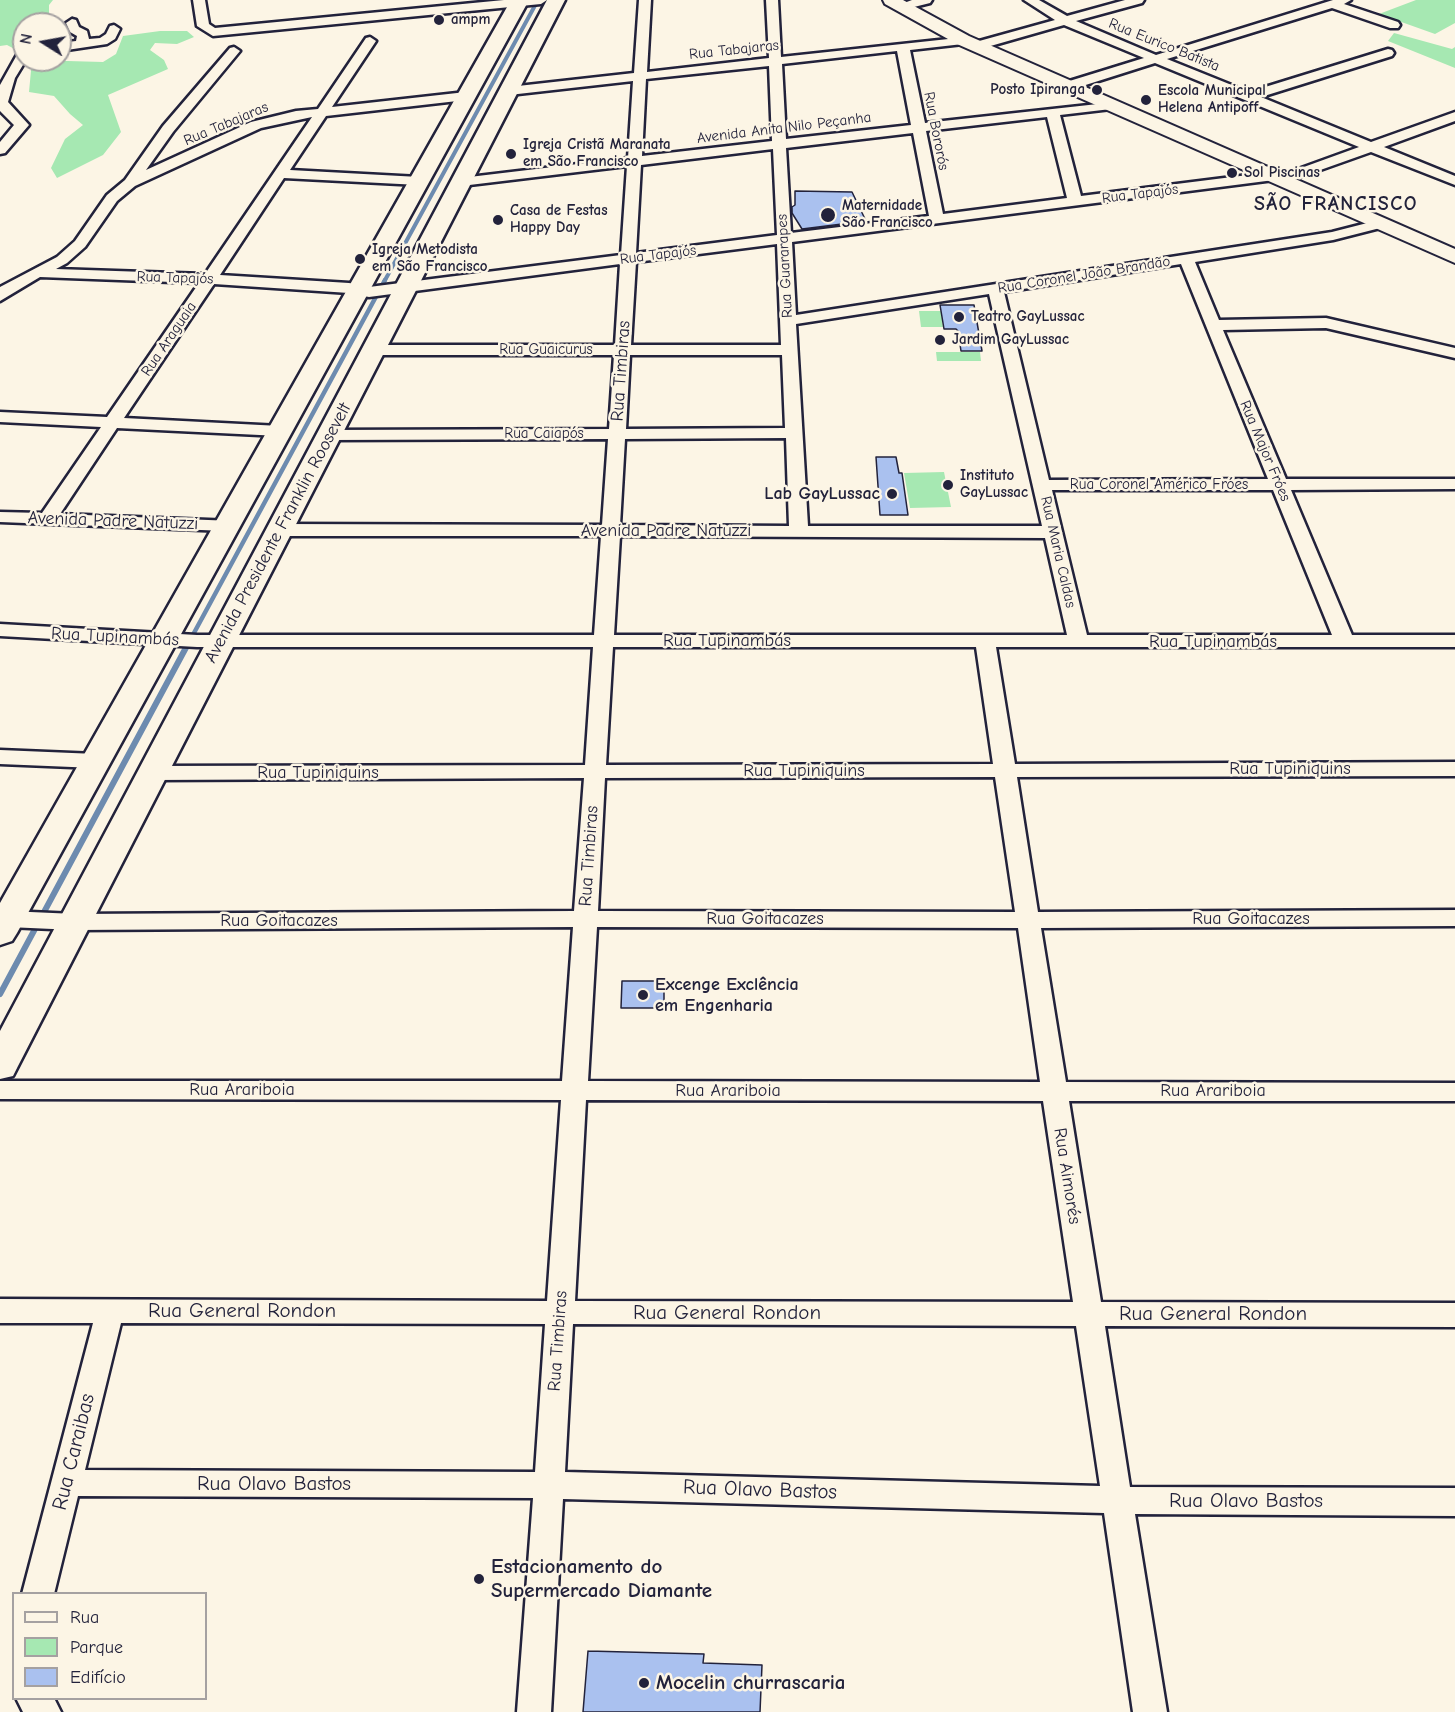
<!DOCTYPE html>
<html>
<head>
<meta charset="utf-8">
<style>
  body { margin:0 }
  #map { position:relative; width:1455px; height:1712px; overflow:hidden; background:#fcf5e5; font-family:"Comic Neue",sans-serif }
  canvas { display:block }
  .legend { position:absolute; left:12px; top:1592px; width:195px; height:108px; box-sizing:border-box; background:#fcf5e5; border:2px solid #a5a1a1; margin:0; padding:8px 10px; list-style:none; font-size:18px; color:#22223b }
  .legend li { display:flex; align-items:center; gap:12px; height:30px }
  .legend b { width:30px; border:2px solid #a5a1a1 }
  .north { position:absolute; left:12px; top:12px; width:60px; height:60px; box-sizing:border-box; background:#fcf5e5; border:2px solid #a5a1a1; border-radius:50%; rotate:281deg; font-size:16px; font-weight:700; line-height:24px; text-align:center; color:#22223b }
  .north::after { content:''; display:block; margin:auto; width:21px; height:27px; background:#22223b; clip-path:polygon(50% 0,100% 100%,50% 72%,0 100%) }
</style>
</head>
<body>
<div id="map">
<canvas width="1455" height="1712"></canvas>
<ul class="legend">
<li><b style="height:8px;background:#fcf5e5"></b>Rua</li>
<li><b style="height:16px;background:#a6e8b2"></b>Parque</li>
<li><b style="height:16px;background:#aac1ef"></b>Edifício</li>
</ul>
<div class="north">N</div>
</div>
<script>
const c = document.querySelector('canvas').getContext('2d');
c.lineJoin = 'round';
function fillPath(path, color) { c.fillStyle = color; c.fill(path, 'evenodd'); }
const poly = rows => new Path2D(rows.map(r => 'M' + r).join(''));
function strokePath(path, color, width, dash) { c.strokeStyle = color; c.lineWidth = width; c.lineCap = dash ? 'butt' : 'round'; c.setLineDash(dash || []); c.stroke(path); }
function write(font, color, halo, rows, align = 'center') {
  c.font = font + ' "Comic Neue",sans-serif'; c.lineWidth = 5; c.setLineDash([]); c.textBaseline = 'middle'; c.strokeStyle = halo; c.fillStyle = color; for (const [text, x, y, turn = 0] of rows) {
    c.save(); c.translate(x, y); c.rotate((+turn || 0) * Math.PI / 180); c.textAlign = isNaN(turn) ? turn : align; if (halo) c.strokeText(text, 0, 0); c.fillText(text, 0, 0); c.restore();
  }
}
const green = poly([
  [0,0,53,0,49,5,49,24,24,24,24,54,7,45,0,46],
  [1416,0,1455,0,1455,23,1435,34,1379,14],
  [160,31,187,31,194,37,177,44,155,43,150,50,164,60,168,69,108,95,121,132,103,155,57,178,51,168,65,139,83,125,70,114,54,96,29,92,32,60,103,62,116,54,123,36],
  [1394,33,1452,49,1455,47,1455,68,1388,41],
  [919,311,941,311,943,327,921,327],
  [936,352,980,352,981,361,937,361],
  [944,472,951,507,910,508,904,473]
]);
const streamFar2 = poly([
  [384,282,538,0]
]);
const streamFar1 = poly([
  [188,644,385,280]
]);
const stream = poly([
  [0,994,189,642]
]);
const building = poly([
  [795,191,852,192,866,221,802,229,792,213,792,207,795,205,795,191],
  [940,305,974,305,982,351,961,351,958,331,956,329,944,329,940,305],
  [876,457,896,457,899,473,902,473,908,515,880,515,876,457],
  [622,981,664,981,664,1008,621,1008,622,981],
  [588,1651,704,1654,703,1663,762,1665,760,1712,583,1712,588,1651]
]);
const minor = poly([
  [193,0,205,0,209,24,215,28,504,0,547,0,541,4,213,36,197,26,193,0],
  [639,0,651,0,647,72,769,58,766,0,778,0,781,57,967,37,969,40,963,44,910,50,925,123,1116,102,1118,105,1111,109,1060,115,1081,196,1272,172,1279,176,1359,147,1155,63,1073,89,1063,89,1061,86,1063,83,1144,58,1064,25,980,49,972,49,970,46,972,43,1055,20,1024,0,1039,0,1067,16,1125,0,1144,0,1142,3,1076,21,1156,55,1333,0,1351,0,1344,4,1398,22,1400,25,1398,28,1390,28,1332,8,1167,59,1249,92,1388,49,1392,50,1394,53,1392,56,1261,97,1371,142,1455,112,1455,121,1384,147,1455,176,1455,185,1371,152,1281,184,1274,180,792,242,796,315,1332,232,1379,220,1386,224,1384,227,1333,240,1195,262,1219,320,1326,318,1455,348,1455,358,1326,328,1223,330,1286,479,1455,479,1455,489,1291,490,1352,635,1455,635,1455,647,996,647,1015,764,1455,762,1455,776,1017,777,1038,912,1455,910,1455,926,1041,928,1066,1082,1455,1083,1455,1101,1069,1101,1101,1302,1455,1303,1455,1327,1105,1326,1130,1487,1455,1488,1455,1516,1135,1514,1167,1712,1133,1712,1104,1513,563,1499,551,1712,517,1712,533,1498,78,1496,54,1594,22,1594,93,1323,0,1323,0,1299,547,1301,561,1100,0,1099,0,1081,562,1081,573,927,75,930,8,927,0,925,0,913,8,911,75,914,574,911,584,778,153,780,145,778,142,773,145,768,153,766,585,765,593,647,197,647,0,636,0,624,197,635,594,635,601,536,280,536,273,534,271,530,273,526,280,524,602,525,608,439,329,440,323,439,320,435,323,431,329,430,609,429,614,355,374,355,366,350,374,345,615,345,620,264,369,297,349,293,214,284,124,418,280,426,286,427,289,431,286,435,280,436,117,428,60,514,233,521,235,525,233,529,226,531,0,522,0,512,42,513,101,427,0,422,0,412,107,417,199,283,40,277,0,301,0,287,57,257,75,241,107,195,125,180,163,126,230,48,234,47,240,51,173,132,146,170,251,122,296,111,318,109,366,38,370,37,376,41,332,107,466,92,473,96,466,100,326,116,290,170,419,177,426,181,419,185,284,178,220,275,349,283,369,287,621,255,627,166,461,186,454,182,461,178,628,158,633,81,509,95,502,91,509,87,634,73,639,0],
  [897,51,911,125,786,139,782,64,897,51],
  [769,66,772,141,642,156,646,79,769,66],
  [312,117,205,274,56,269,67,263,85,247,117,201,135,186,261,128,312,117],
  [1047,117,1067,198,943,214,926,131,1047,117],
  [913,133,929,216,791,233,786,148,913,133],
  [773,149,777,235,636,253,641,165,773,149],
  [777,244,781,345,631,345,636,262,777,244],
  [1181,264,1268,479,1049,480,1004,292,1181,264],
  [989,294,1042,526,808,526,796,324,989,294],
  [630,355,782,355,785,428,626,429,630,355],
  [786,438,789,526,620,525,625,439,786,438],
  [1052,490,1273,490,1332,635,1087,635,1052,490],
  [620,536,1045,538,1067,635,614,635,620,536],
  [613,647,976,647,993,764,606,765,613,647],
  [995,777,1015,912,598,911,605,778,995,777],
  [597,927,1018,928,1040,1082,588,1081,597,927],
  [586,1100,1043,1101,1073,1302,575,1301,586,1100],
  [121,1323,545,1324,535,1472,85,1470,121,1323],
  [573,1324,1076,1326,1100,1486,565,1472,573,1324],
  [912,0,932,0,930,3,902,10,896,6,912,0],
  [72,19,76,20,79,27,87,31,89,39,100,38,106,34,110,26,114,25,120,29,115,39,107,44,60,51,60,43,76,41,77,36,70,32,66,23,72,19],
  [24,49,24,60,26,60,15,78,8,102,29,125,5,153,0,154,0,142,14,125,0,111,0,85,18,53,24,49],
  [0,750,96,754,104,756,107,761,104,766,96,768,0,764,0,750],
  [16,1698,54,1698,61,1712,23,1712,16,1698]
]);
const secondary = poly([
  [883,0,903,0,969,36,1455,249,1455,263,957,44,885,4,883,0]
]);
const primary = poly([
  [511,0,529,0,17,933,12,941,0,945,0,903,511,0],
  [547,0,565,0,18,1066,13,1076,0,1079,0,1031,547,0]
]);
const markers = [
  [439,20,6,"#22223b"],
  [1097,90,6,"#22223b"],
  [1146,100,6,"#22223b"],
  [511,154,6,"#22223b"],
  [1232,173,6,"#22223b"],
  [828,215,8,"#22223b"],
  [498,220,6,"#22223b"],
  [360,259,6,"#22223b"],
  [959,317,6,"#22223b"],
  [940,340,6,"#22223b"],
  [948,485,6,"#22223b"],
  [892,494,6,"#22223b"],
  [643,995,6,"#22223b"],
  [479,1579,6,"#22223b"],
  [644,1683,6,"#22223b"]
];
const farPoinames = [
  ["ampm",451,20],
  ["Posto Ipiranga",1085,90,"right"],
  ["Escola Municipal",1158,91],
  ["Helena Antipoff",1158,108],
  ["Igreja Cristã Maranata",523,145],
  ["em São Francisco",523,162],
  ["Sol Piscinas",1244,173],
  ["Maternidade",842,206],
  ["São Francisco",842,223],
  ["Casa de Festas",510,211],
  ["Happy Day",510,228],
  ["Igreja Metodista",372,250],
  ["em São Francisco",372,267],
  ["Teatro GayLussac",971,317],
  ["Jardim GayLussac",952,340],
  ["Instituto",960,476],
  ["GayLussac",960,493]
];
const farStreetnames = [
  ["Rua Eurico Batista",1164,45,22],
  ["Rua Tabajaras",734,50,-6],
  ["Rua Tabajaras",226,124,-23],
  ["Avenida Anita Nilo Peçanha",784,128,-7],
  ["Rua Bororós",936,131,79],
  ["Rua Tapajós",1140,194,-7],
  ["Rua Tapajós",658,255,-7],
  ["Rua Guararapes",785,266,-93],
  ["Rua Coronel João Brandão",1084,275,-9],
  ["Rua Tapajós",175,278,2],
  ["Rua Araguaia",169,339,-56],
  ["Rua Guaicurus",546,350],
  ["Rua Caiapós",544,434],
  ["Rua Major Fróes",1265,451,67],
  ["Rua Coronel Américo Fróes",1159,485],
  ["Rua Maria Caldas",1058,552,77]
];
const streetNames = [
  ["Rua Timbiras",621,371,-86],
  ["Avenida Padre Natuzzi",113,521,2],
  ["Avenida Padre Natuzzi",666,531],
  ["Avenida Presidente Franklin Roosevelt",278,533,-62],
  ["Rua Tupinambás",115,637,3],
  ["Rua Tupinambás",727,641],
  ["Rua Tupinambás",1213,642],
  ["Rua Tupiniquins",1290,769],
  ["Rua Tupiniquins",804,771],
  ["Rua Tupiniquins",318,773],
  ["Rua Timbiras",589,856,-86],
  ["Rua Goitacazes",765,919],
  ["Rua Goitacazes",1251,919],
  ["Rua Goitacazes",279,921],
  ["Rua Arariboia",242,1090],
  ["Rua Arariboia",728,1091],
  ["Rua Arariboia",1213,1091],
  ["Rua Aimorés",1067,1176,81],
  ["Rua Timbiras",558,1341,-86]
];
const poiNames = [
  ["Lab GayLussac",880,494],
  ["Excenge Exclência",655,985,"left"],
  ["em Engenharia",655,1006,"left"]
];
const farDistrictnames = [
  ["SÃO FRANCISCO",1336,204]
];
const nearStreetnames = [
  ["Rua General Rondon",242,1311],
  ["Rua General Rondon",727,1313],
  ["Rua General Rondon",1213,1314],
  ["Rua Caraibas",74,1452,-76],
  ["Rua Olavo Bastos",274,1484],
  ["Rua Olavo Bastos",760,1490,2],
  ["Rua Olavo Bastos",1246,1501]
];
const nearPoinames = [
  ["Estacionamento do",491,1567],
  ["Supermercado Diamante",491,1591],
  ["Mocelin churrascaria",656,1683]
];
fillPath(green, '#a6e8b2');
strokePath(streamFar2, '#6d8baf', 4);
strokePath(streamFar1, '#6d8baf', 4.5);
strokePath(stream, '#6d8baf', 6);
fillPath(building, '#aac1ef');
strokePath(building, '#22223b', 1.5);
strokePath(minor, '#22223b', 5);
strokePath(secondary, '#22223b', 4);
strokePath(primary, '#22223b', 5);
fillPath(minor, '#fcf5e5');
fillPath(secondary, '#fcf5e5');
fillPath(primary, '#fcf5e5');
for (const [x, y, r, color] of markers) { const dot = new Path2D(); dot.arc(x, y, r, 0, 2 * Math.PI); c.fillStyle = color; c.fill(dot); strokePath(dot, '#fcf5e5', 2); }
write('bold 15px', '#22223b', '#fcf5e5', farPoinames, 'left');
write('15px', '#22223b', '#fcf5e5', farStreetnames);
write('18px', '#22223b', '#fcf5e5', streetNames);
write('bold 18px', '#22223b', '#fcf5e5', poiNames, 'right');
c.letterSpacing = '1.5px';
write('bold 20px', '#22223b', '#fcf5e5', farDistrictnames);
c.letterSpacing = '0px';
write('21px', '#22223b', '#fcf5e5', nearStreetnames);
write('bold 21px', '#22223b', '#fcf5e5', nearPoinames, 'left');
</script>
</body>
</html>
